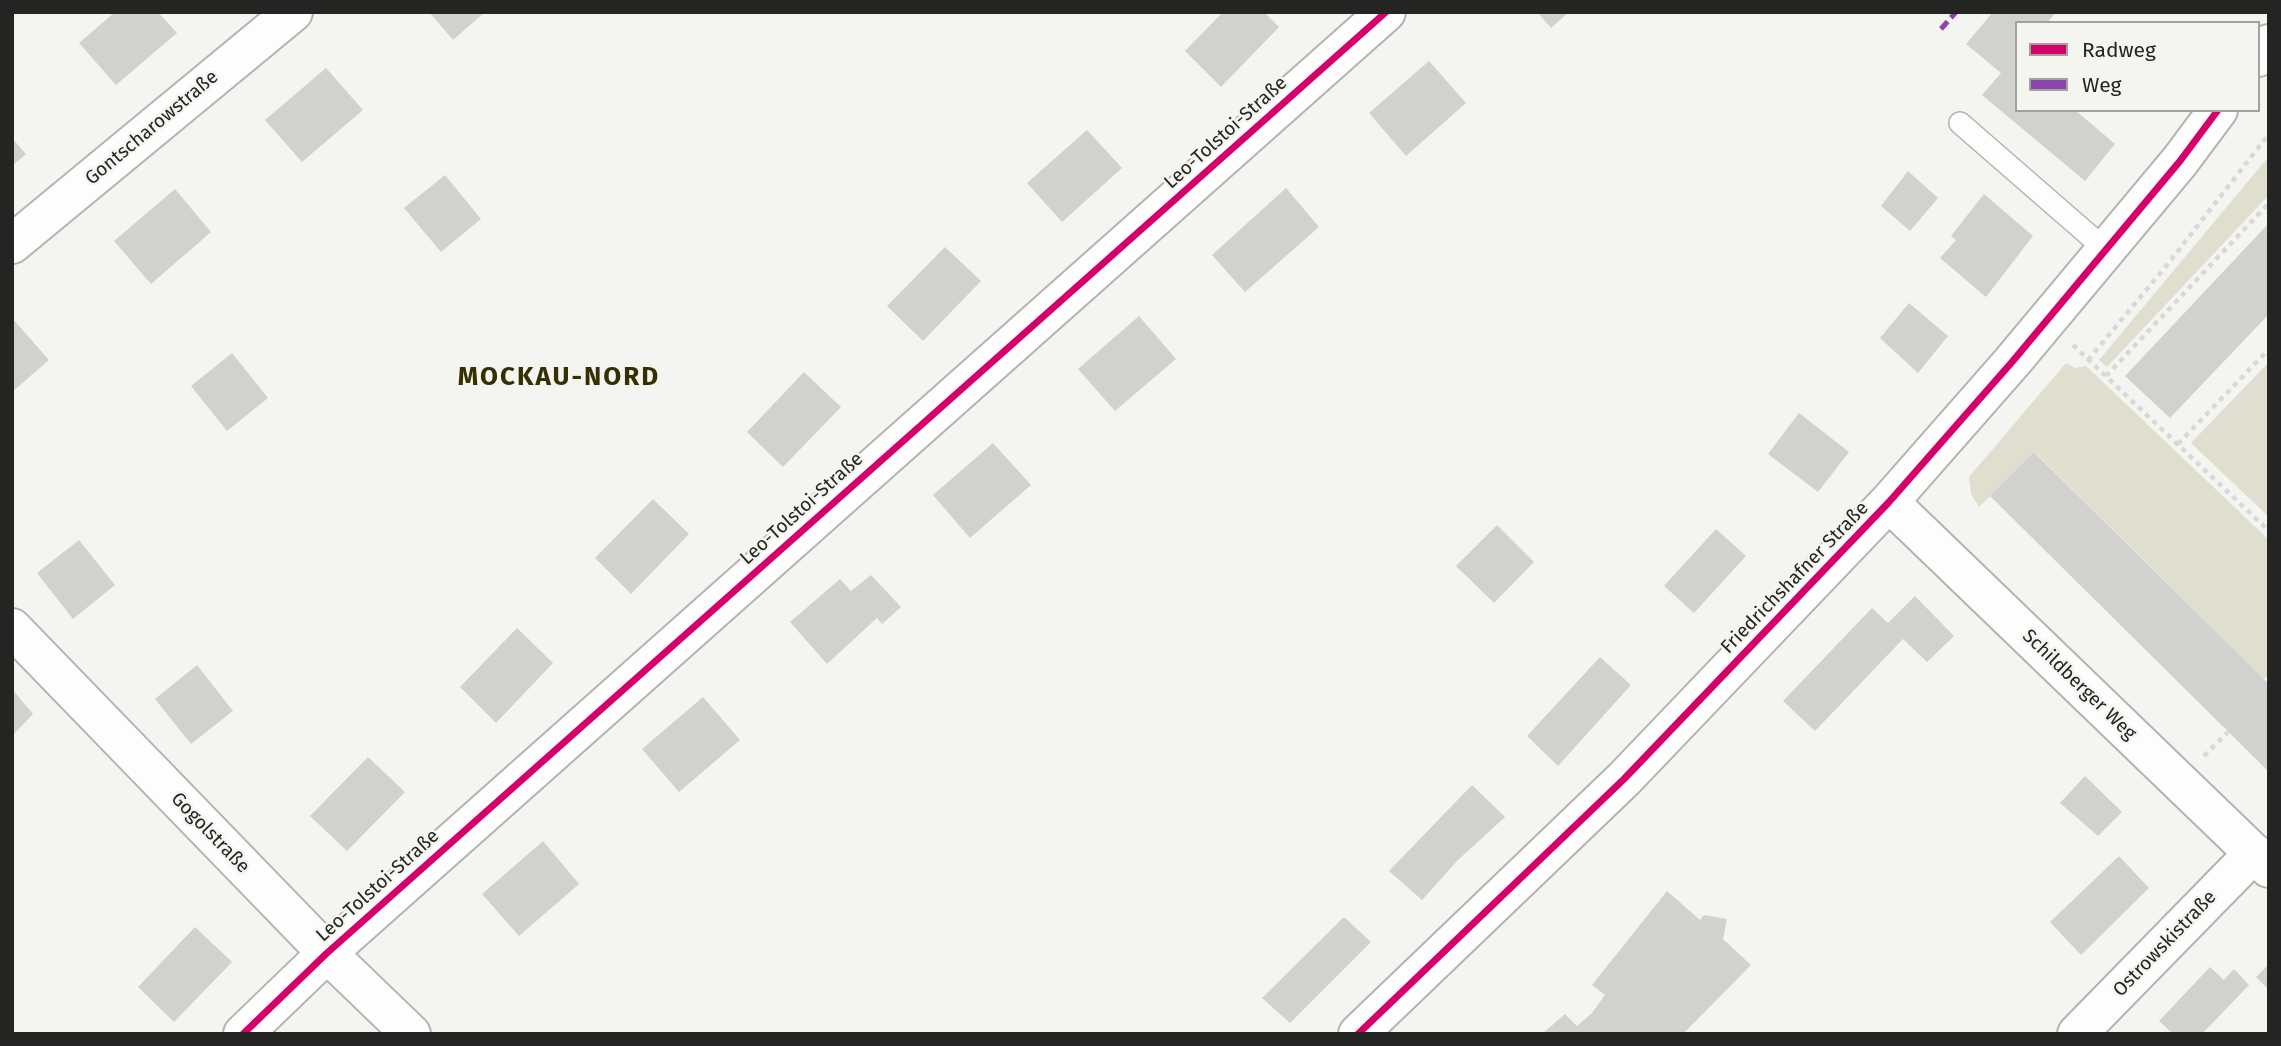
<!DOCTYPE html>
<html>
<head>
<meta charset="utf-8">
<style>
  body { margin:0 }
  #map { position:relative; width:2281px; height:1046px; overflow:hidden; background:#f4f4f0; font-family:"Fira Sans",sans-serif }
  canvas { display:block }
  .frame { position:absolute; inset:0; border:14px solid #242422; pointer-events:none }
  .legend { position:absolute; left:2015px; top:21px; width:245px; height:91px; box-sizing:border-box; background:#f5f5ef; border:2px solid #a1a19d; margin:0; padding:9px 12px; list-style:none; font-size:21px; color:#242422 }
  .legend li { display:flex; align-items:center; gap:14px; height:35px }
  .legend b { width:35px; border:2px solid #a1a19d }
</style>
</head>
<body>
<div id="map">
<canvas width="2281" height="1046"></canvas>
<div class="frame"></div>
<ul class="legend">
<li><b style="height:9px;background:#d6006c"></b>Radweg</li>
<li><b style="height:9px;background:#8e44ad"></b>Weg</li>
</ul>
</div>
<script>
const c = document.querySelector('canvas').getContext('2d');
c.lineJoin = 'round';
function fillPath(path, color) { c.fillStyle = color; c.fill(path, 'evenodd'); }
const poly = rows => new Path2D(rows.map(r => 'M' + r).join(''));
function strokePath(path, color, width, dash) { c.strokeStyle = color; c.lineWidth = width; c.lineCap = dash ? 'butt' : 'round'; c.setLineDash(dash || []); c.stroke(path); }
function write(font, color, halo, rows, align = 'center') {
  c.font = font + ' "Fira Sans",sans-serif'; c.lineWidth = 5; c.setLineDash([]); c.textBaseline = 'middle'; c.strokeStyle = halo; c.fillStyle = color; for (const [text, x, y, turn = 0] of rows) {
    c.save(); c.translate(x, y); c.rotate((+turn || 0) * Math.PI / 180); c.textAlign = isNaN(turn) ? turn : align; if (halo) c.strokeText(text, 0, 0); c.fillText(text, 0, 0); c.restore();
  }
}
const green = poly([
  [2269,156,2269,195,2107,367,2099,360],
  [2269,362,2269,517,2191,443],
  [2066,363,2075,368,2086,366,2269,540,2269,675,2264,679,2035,452,1979,507,1971,494,1969,477]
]);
const building = poly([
  [115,12,158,12,177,33,116,85,79,43],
  [429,12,485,12,453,40],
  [1223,12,1264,12,1279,27,1221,87,1185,51],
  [1537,12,1569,12,1551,28],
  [1993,12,2056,12,2047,23,2017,23,2017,110,2075,110,2115,144,2085,181,1982,95,2001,73,1966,44],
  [1429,61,1466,103,1406,156,1369,113],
  [326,68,363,110,302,162,265,120],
  [1087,130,1122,168,1062,222,1027,183],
  [12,138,26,154,12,166],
  [1908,171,1938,198,1910,231,1881,206],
  [445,175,481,219,441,252,404,208],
  [1286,188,1319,227,1245,292,1212,255],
  [175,189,211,232,151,284,114,241],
  [1984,194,2033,236,1986,297,1940,258,1956,240,1951,236],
  [2269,223,2269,314,2170,418,2125,376],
  [945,247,981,281,923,341,887,306],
  [1909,303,1948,336,1918,373,1880,338],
  [1139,316,1176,359,1115,411,1078,369],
  [12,318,49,360,12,392],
  [232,353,268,398,227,431,191,386],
  [804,372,841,407,783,467,747,432],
  [1799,413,1849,452,1818,492,1768,454],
  [993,443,1031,485,970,538,933,495],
  [2034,452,2269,684,2269,772,1990,496],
  [653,499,689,534,631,594,595,558],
  [1497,525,1534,562,1494,603,1456,566],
  [1716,529,1746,556,1694,613,1664,586],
  [79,540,115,585,73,619,37,573],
  [871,575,901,607,882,624,877,618,827,664,790,622,840,579,851,591],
  [1915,596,1954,636,1927,662,1903,639,1815,731,1783,701,1872,608,1888,623],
  [517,628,553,663,496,723,460,687],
  [1600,657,1631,685,1558,766,1527,736],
  [197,665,233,711,191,744,155,699],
  [12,689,33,714,12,736],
  [703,697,740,740,679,792,642,749],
  [368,757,405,792,347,851,310,816],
  [2085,776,2122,812,2098,836,2060,803],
  [1472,785,1505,817,1457,861,1422,900,1389,871],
  [543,841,579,884,519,936,482,894],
  [2119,856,2149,888,2081,955,2050,922],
  [1667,891,1700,920,1704,915,1727,919,1723,939,1751,965,1683,1034,1542,1034,1565,1014,1577,1026,1592,1013,1605,995,1592,985],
  [1344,917,1371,942,1290,1023,1262,998],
  [195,927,232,962,174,1022,138,987],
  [2269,964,2269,990,2256,977],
  [2210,967,2224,980,2234,969,2249,985,2202,1034,2173,1034,2159,1021]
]);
const path = poly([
  [2073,345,2269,531],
  [2088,360,2167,265,2269,134],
  [2106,376,2269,203],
  [2178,444,2269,349],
  [2204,756,2228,732]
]);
const service = poly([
  [1960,123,2106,250]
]);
const minor = poly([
  [2258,57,2269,44],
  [12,244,293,12],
  [1889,502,2269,868],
  [12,628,327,953,411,1034],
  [243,1034,327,953,1386,12],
  [1358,1034,1624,779,1889,502,2012,362,2180,161,2218,110],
  [2077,1034,2254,853]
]);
const quiet = poly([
  [1941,29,1956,12]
]);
const cycleway = poly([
  [243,1034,327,953,1386,12],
  [1358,1034,1624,779,1889,502,2012,362,2180,161,2218,110]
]);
const streetNames = [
  ["Gontscharowstraße",152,128,-40],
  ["Leo-Tolstoi-Straße",1226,133,-42],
  ["Leo-Tolstoi-Straße",802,509,-42],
  ["Friedrichshafner Straße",1795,578,-46],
  ["Schildberger Weg",2079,685,44],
  ["Gogolstraße",210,833,46],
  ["Leo-Tolstoi-Straße",378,886,-42],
  ["Ostrowskistraße",2165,944,-46]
];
const districtNames = [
  ["MOCKAU-NORD",559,378]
];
fillPath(green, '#e0dece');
fillPath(building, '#d1d1ce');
strokePath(service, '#b3b3b1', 24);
strokePath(minor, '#b3b3b1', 42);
strokePath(path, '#d8d8d6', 4.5, [5, 5]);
strokePath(service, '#fdfdfd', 21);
strokePath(minor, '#fdfdfd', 38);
strokePath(quiet, '#8e44ad', 5, [10, 5]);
strokePath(cycleway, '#d6006c', 7);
write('19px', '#242422', '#f5f5ef', streetNames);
c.letterSpacing = '2px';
write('bold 26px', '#352f04', '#f5f5ef', districtNames);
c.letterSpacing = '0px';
</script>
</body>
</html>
